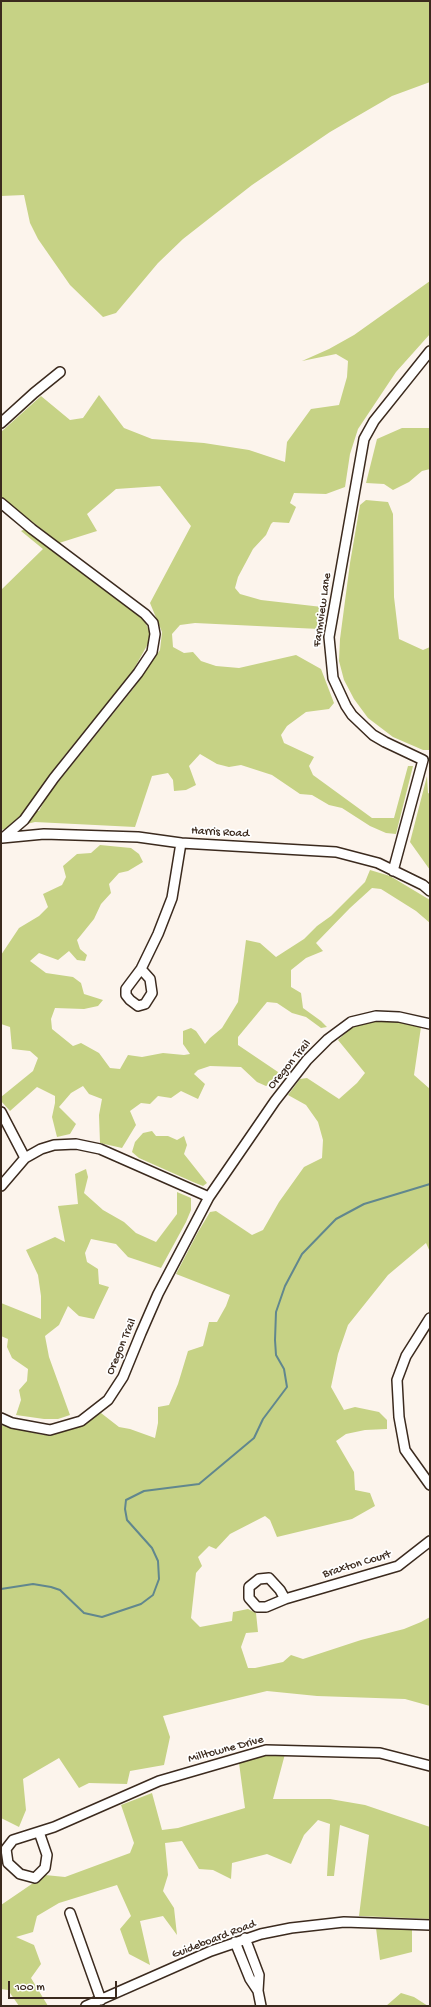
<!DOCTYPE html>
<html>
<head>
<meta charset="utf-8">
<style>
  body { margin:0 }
  #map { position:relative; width:431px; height:2007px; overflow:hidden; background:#fcf4ec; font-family:"Gochi Hand",sans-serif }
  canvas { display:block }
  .frame { position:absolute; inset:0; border:2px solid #3b2a1e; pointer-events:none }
  .scale { position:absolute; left:8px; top:1981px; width:109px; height:18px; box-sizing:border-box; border:2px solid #3b2a1e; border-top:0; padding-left:5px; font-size:12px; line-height:14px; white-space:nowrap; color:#3b2a1e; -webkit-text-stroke:3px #fff; paint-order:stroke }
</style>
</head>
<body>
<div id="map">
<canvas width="431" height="2007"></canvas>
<div class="frame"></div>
<div class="scale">100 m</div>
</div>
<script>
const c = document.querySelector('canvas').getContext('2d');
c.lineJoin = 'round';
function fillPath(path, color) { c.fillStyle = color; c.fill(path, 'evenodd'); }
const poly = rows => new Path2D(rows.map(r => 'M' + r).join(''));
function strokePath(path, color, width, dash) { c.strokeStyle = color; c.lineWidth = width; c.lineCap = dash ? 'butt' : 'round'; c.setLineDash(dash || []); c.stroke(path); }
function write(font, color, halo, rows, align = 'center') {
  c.font = font + ' "Gochi Hand",sans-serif'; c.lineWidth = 3.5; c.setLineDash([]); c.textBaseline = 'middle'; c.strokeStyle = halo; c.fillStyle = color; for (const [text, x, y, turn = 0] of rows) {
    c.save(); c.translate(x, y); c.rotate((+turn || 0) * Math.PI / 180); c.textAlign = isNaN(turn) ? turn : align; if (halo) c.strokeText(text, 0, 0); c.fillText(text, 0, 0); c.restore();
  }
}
const green = poly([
  [1,1,430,1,430,82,392,96,330,132,252,185,183,239,158,263,116,313,103,317,70,285,38,239,30,223,24,195,1,196],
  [430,281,430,334,396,372,358,429,350,454,345,487,326,494,294,493,290,503,296,507,289,523,273,522,271,524,266,535,253,549,238,577,235,588,240,594,261,600,322,607,319,629,195,623,180,625,172,634,173,647,184,653,193,652,201,661,216,666,239,668,296,655,321,669,334,703,329,709,306,712,287,726,281,735,284,743,314,757,309,766,313,775,372,818,394,818,408,766,413,766,396,834,386,833,370,826,342,808,329,805,312,795,300,794,272,775,241,765,229,767,217,764,200,754,189,766,196,785,186,790,174,791,173,780,168,773,152,776,135,827,35,822,1,830,1,590,43,549,21,531,25,529,134,611,145,621,149,631,149,642,130,676,110,701,64,756,26,808,39,811,47,796,133,689,160,650,162,632,150,603,191,526,160,486,116,489,87,514,97,531,59,543,1,497,1,432,41,396,70,420,83,418,99,395,124,428,152,439,204,443,249,450,285,462,287,442,311,409,339,405,347,377,348,361,336,354,302,361,329,349,354,335],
  [402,428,430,428,430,469,422,471,409,482,393,490,384,484,366,483,377,439],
  [366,500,388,502,393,514,394,597,399,639,423,650,430,647,430,750,423,750,393,737,368,718,354,699,344,680,339,661,340,639,350,563,360,505],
  [427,776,428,793,430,794,430,870,410,842],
  [100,845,131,848,139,854,143,862,128,871,119,873,109,884,111,893,101,904,94,919,77,940,80,949,87,955,85,961,77,960,69,951,58,960,39,953,30,961,46,973,73,977,81,983,84,994,103,1000,98,1006,84,1009,55,1008,51,1019,52,1029,73,1046,81,1043,99,1053,110,1068,120,1069,128,1055,142,1057,163,1053,184,1055,190,1054,183,1044,183,1031,191,1028,196,1031,205,1044,210,1038,222,1028,238,1002,246,940,260,943,276,957,304,939,317,926,331,916,365,882,370,870,390,876,430,900,430,923,416,911,381,889,372,888,350,908,316,943,323,951,306,958,291,970,291,987,301,993,303,1008,321,1021,327,1027,321,1028,306,1017,292,1013,277,1003,267,1002,238,1037,238,1045,278,1072,275,1081,266,1086,257,1082,241,1067,210,1066,198,1070,194,1074,205,1084,198,1099,181,1091,171,1098,158,1096,150,1104,141,1103,130,1111,136,1125,122,1148,100,1143,99,1115,102,1099,89,1094,83,1086,71,1093,59,1107,76,1124,70,1134,57,1137,52,1117,55,1103,55,1096,37,1087,10,1111,1,1101,1,1097,33,1071,38,1058,30,1051,12,1049,10,1027,1,1024,1,955,19,928,39,916,48,907,43,894,62,885,66,877,63,866,77,854,91,853],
  [376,1020,396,1021,421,1027,414,1075,430,1089,430,1252,426,1243,388,1275,348,1325,338,1354,331,1387,344,1410,355,1407,379,1412,387,1420,387,1429,365,1430,346,1434,336,1441,354,1472,355,1490,370,1493,375,1506,352,1519,277,1537,270,1520,265,1516,230,1534,216,1549,209,1546,198,1557,202,1566,196,1573,191,1618,200,1627,232,1621,233,1612,248,1609,256,1613,258,1632,246,1633,241,1647,248,1668,255,1668,283,1662,291,1655,303,1659,361,1640,404,1629,421,1622,430,1617,430,1706,405,1699,317,1696,267,1691,163,1716,170,1737,164,1765,130,1771,127,1784,89,1783,79,1788,59,1758,23,1779,26,1810,19,1827,1,1818,1,1425,43,1435,61,1432,79,1426,101,1413,119,1427,130,1429,155,1438,158,1423,158,1407,169,1405,178,1384,188,1351,203,1346,209,1322,217,1322,226,1306,230,1295,176,1274,198,1232,210,1212,216,1211,252,1235,263,1230,279,1202,304,1167,322,1158,323,1140,318,1122,306,1105,288,1095,300,1079,307,1078,339,1099,357,1083,365,1073,338,1040,351,1028],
  [152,1131,156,1136,168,1136,177,1140,184,1136,187,1145,184,1154,207,1183,203,1186,193,1182,139,1158,132,1152,135,1142,143,1133],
  [86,1169,88,1177,84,1193,103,1210,124,1222,136,1233,156,1242,177,1214,177,1192,191,1198,191,1210,186,1222,161,1268,128,1257,116,1244,91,1239,85,1253,87,1262,98,1269,99,1284,109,1287,98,1310,94,1319,79,1316,68,1306,59,1325,45,1336,49,1357,70,1415,58,1419,44,1419,16,1415,21,1400,19,1390,27,1381,28,1369,12,1358,7,1347,8,1339,1,1336,1,1303,41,1319,41,1296,38,1275,26,1250,55,1237,65,1242,58,1206,78,1204,75,1174],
  [265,1754,285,1754,273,1799,330,1799,365,1805,430,1827,430,1919,359,1916,369,1835,340,1825,334,1876,327,1876,330,1824,318,1820,304,1835,291,1864,267,1854,232,1863,231,1879,213,1870,199,1869,182,1841,165,1843,168,1875,163,1891,174,1908,177,1935,163,1916,140,1921,150,1965,129,1954,120,1929,131,1916,117,1885,59,1903,37,1916,33,1932,16,1937,34,1945,41,1964,31,1978,48,2006,19,2006,8,1990,1,1989,1,1905,45,1875,65,1877,130,1853,134,1843,121,1805,152,1793,162,1830,178,1828,245,1808,239,1763],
  [376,1928,412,1930,412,1952,380,1960],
  [401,1993,414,1997,428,2006,386,2006]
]);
const stream = poly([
  [1,1589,33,1584,51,1587,60,1590,84,1613,102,1617,141,1604,153,1595,159,1579,158,1561,152,1548,127,1520,125,1509,126,1500,144,1491,199,1484,254,1438,263,1419,287,1387,284,1369,276,1355,275,1340,276,1312,285,1286,302,1254,336,1219,364,1204,430,1184]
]);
const minor = poly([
  [1,423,34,393,60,372],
  [1,503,32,529,145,614,153,623,155,634,152,652,138,673,54,778,24,820,3,838],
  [2,838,44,834,138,837,181,843,336,852,378,863,423,885,430,891],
  [393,871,423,760,385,742,373,735,352,715,346,706,333,678,329,637,364,439,374,421,430,351],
  [141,969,158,934,172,898,181,843],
  [141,969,150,979,152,993,145,1004,138,1006,130,1000,126,995,126,989,141,969],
  [1,1112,25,1158],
  [1,1186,25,1158,41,1149,54,1145,76,1144,100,1149,209,1197],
  [430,1318,406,1356,397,1380,399,1417,405,1450,430,1485],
  [1,1418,12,1423,50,1430,81,1421,108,1400,123,1377,141,1333,158,1294,209,1197,275,1101,307,1060,328,1039,351,1022,376,1016,399,1017,430,1024],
  [285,1599,280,1590,269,1578,259,1579,249,1587,249,1598,257,1607,266,1607,285,1599,398,1566,430,1541],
  [39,1832,47,1855,45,1868,35,1878,20,1874,8,1863,6,1849,13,1840,54,1827,159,1781,266,1750,380,1753,430,1766],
  [70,1913,101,2000],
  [245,1938,259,1975,258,1991,261,2006],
  [235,1942,250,1979,258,1991],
  [86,2006,211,1951,261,1934,291,1928,344,1922,430,1925]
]);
const streetNames = [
  ["Farmview Lane",323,610,-82],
  ["Harris Road",220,833,3],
  ["Oregon Trail",290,1065,-50],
  ["Oregon Trail",122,1347,-67],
  ["Braxton Court",357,1565,-17],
  ["Milltowne Drive",226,1750,-15],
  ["Guideboard Road",214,1940,-21]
];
fillPath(green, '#c6d285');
strokePath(stream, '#61878e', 2);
strokePath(minor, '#3b2a1e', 12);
strokePath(minor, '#fff', 9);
write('12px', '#3b2a1e', '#fff', streetNames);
</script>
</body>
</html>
